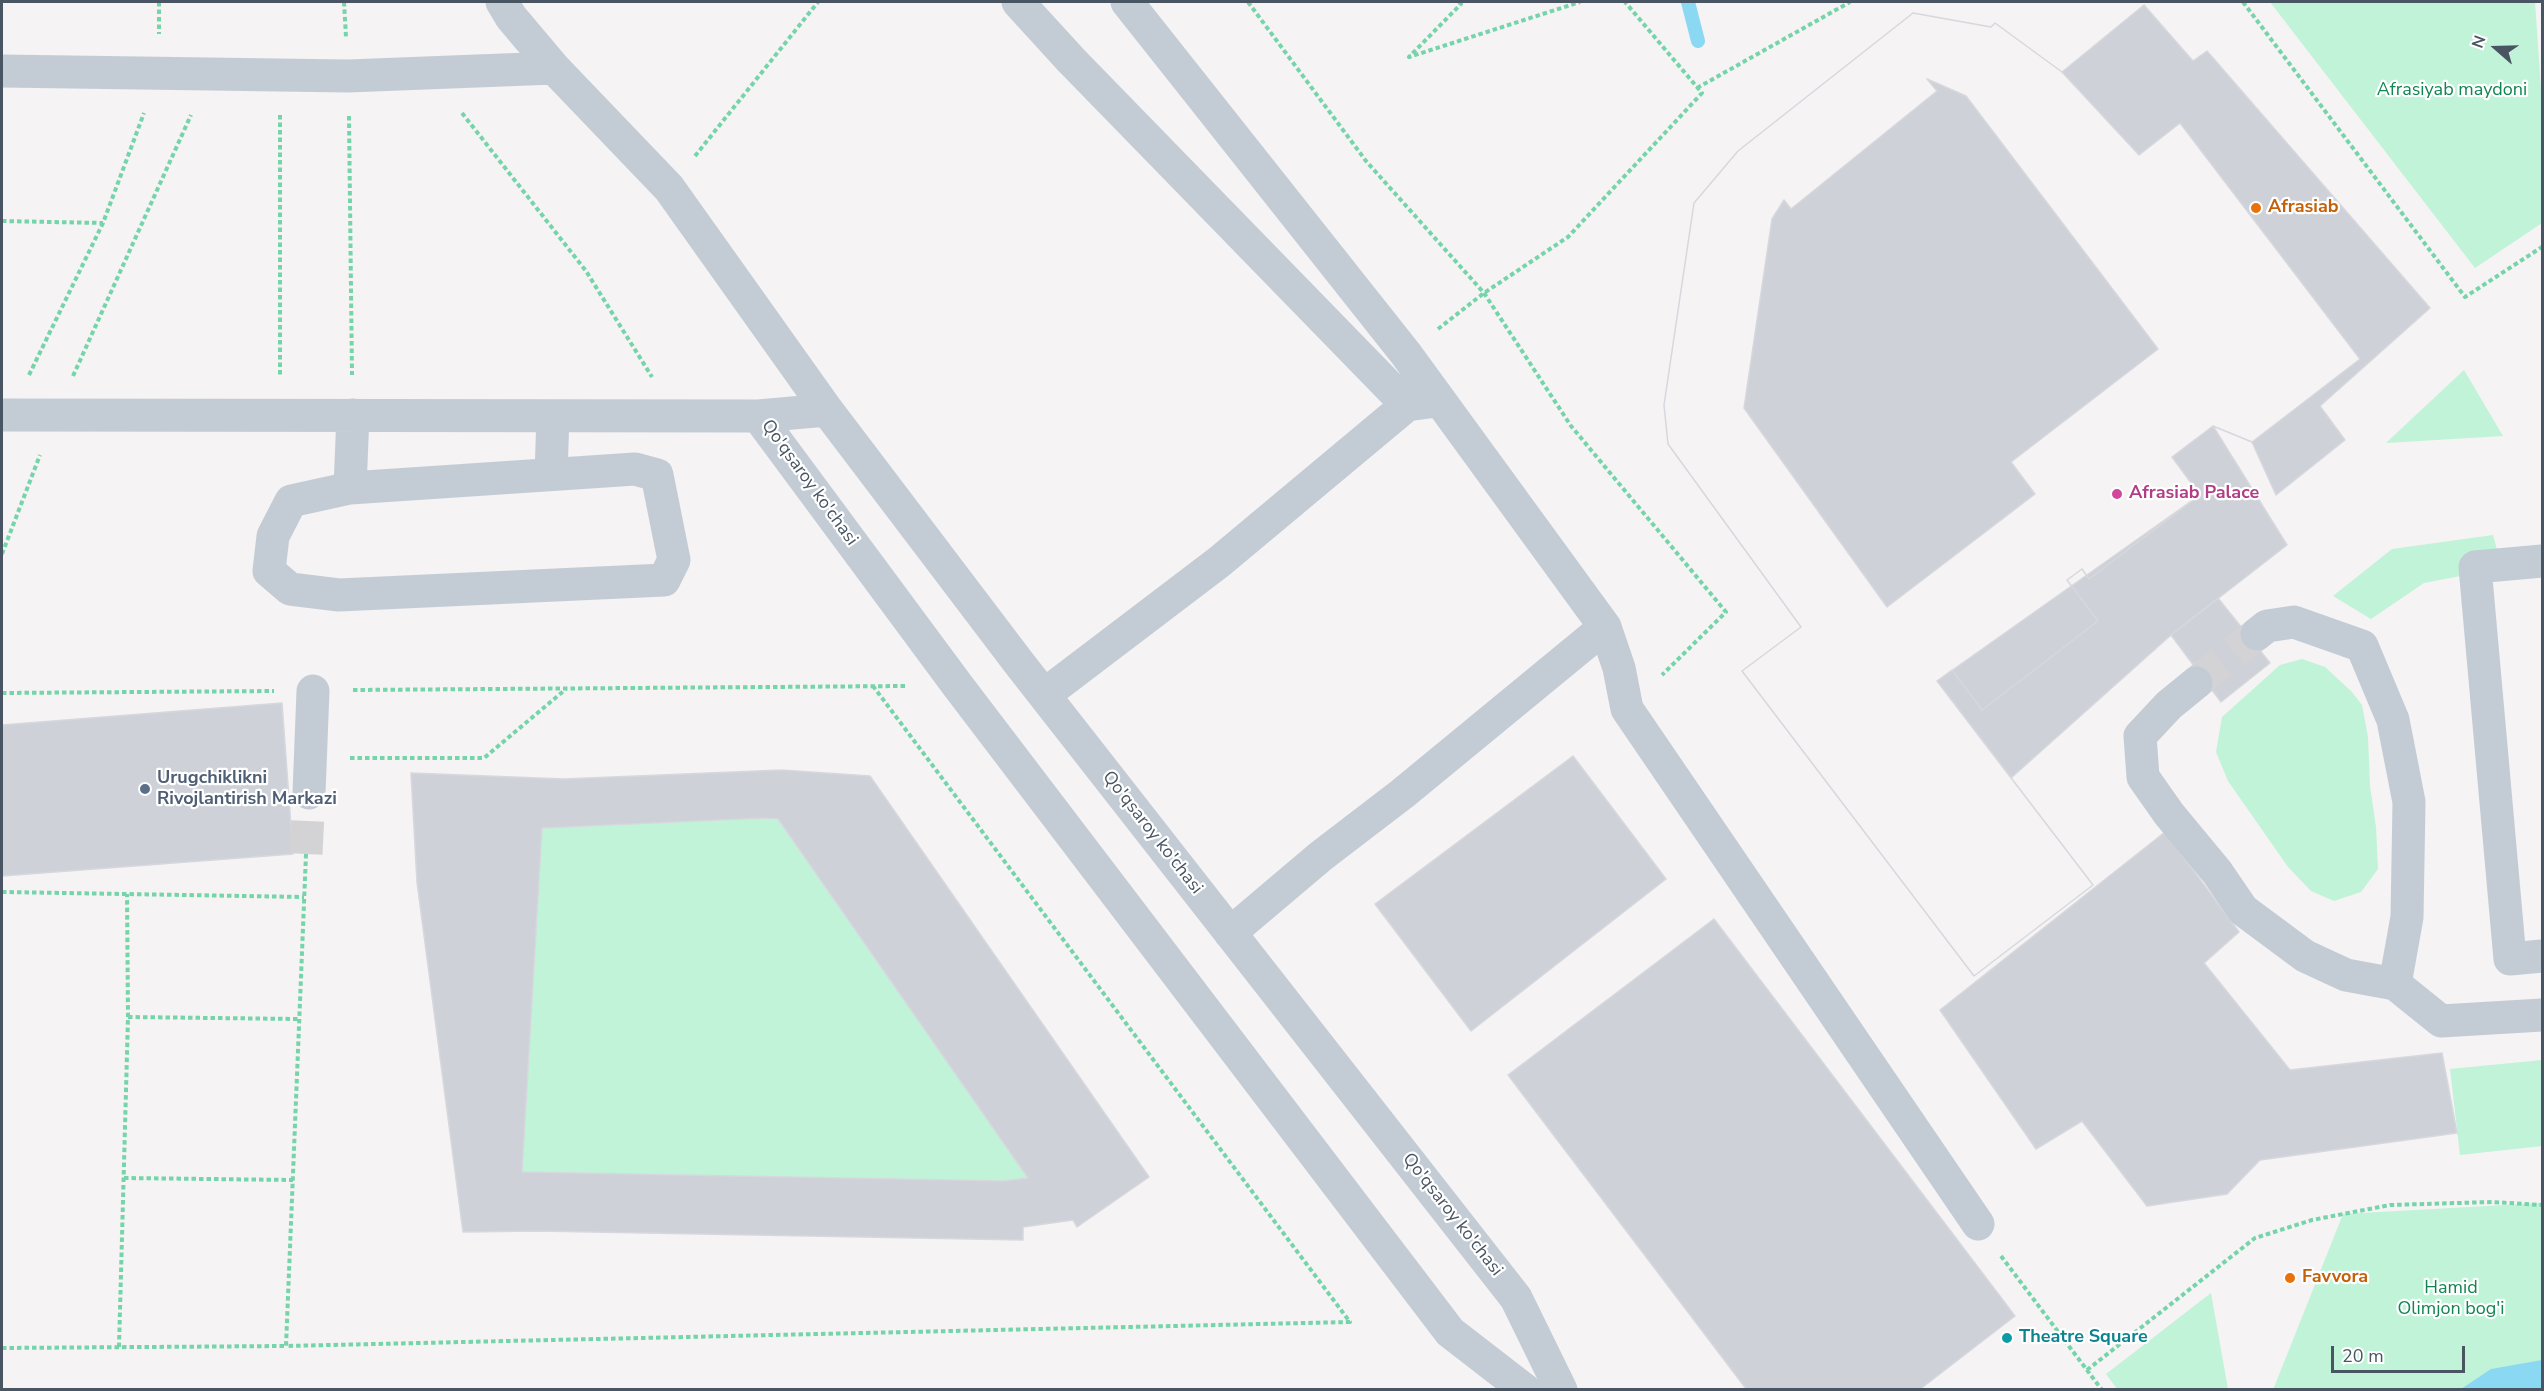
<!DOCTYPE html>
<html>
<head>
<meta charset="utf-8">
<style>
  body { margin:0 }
  #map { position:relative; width:2544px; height:1391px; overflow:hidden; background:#f5f3f3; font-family:"Nunito Sans",sans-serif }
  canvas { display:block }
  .frame { position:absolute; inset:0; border:3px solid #495562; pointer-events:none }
  .north { position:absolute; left:2466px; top:18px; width:60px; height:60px; -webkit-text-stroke:4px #fff; paint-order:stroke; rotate:290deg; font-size:16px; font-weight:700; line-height:24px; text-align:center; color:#495562 }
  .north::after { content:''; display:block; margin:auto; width:21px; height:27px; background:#495562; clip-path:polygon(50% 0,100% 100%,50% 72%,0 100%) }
  .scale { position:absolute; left:2331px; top:1346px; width:134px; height:27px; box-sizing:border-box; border:3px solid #495562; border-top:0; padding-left:8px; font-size:18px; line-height:21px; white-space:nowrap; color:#495562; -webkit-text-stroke:4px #fff; paint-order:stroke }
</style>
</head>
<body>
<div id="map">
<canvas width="2544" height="1391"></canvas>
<div class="frame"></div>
<div class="north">N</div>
<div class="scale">20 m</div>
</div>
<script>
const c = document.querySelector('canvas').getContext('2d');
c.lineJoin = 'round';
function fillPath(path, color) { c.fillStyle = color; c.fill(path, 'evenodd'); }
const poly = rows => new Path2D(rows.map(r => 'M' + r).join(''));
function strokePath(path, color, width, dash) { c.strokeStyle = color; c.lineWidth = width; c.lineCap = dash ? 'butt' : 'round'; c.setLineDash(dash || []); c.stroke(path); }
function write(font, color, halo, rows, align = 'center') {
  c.font = font + ' "Nunito Sans",sans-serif'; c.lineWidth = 4.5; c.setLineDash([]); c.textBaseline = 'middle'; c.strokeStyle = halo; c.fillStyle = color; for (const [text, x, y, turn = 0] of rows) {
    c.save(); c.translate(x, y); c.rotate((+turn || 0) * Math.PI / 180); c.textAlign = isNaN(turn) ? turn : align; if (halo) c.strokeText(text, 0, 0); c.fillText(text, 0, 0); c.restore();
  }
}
const green = poly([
  [2270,2,2535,2,2542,103,2542,223,2475,268],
  [2464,370,2503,436,2386,443],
  [2493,535,2502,568,2424,583,2371,619,2333,596,2392,549],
  [2302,659,2325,667,2352,692,2362,705,2368,737,2370,786,2376,827,2378,869,2361,892,2334,901,2311,891,2288,867,2228,781,2216,752,2222,717,2280,665],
  [763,818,778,820,1028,1178,1004,1181,522,1172,542,828],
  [2542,1060,2542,1146,2460,1155,2450,1069],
  [2542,1203,2542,1389,2273,1390,2343,1214],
  [2211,1293,2228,1389,2117,1389,2106,1374]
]);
const water = poly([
  [2542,1360,2542,1389,2461,1389,2491,1369]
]);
const stream = poly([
  [1688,2,1698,41]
]);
const building = poly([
  [2144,5,2193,61,2207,51,2430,308,2320,406,2345,440,2276,495,2252,442,2360,359,2180,123,2139,155,2062,72,2144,5],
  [1913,13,1991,27,1995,23,2062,72,2139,155,2180,123,2360,359,2252,442,2213,426,2172,457,2200,495,2089,579,2082,569,2067,580,2098,621,1982,710,1952,670,1937,681,2093,885,1974,976,1742,671,1801,627,1668,444,1664,405,1694,203,1738,151,1913,13],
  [1927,79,1966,96,2158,349,2011,462,2035,494,1887,607,1744,408,1772,219,1784,200,1791,209,1937,91,1927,79],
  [1913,13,1991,27,1995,23,2062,72,2139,155,2180,123,2360,359,2252,442,2213,426,2172,457,2200,495,2089,579,2082,569,2067,580,2098,621,1982,710,1952,670,1937,681,2093,885,1974,976,1742,671,1801,627,1668,444,1664,405,1694,203,1738,151,1913,13],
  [2213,426,2287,545,2171,635,2011,778,1937,681,2200,495,2172,457,2213,426],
  [2218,598,2270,663,2221,702,2171,635,2218,598],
  [282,703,293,854,2,876,2,725,282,703],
  [1573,756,1666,879,1471,1031,1375,904,1573,756],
  [781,770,870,776,1149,1177,1077,1227,1073,1220,1023,1227,1023,1240,538,1231,463,1232,417,882,411,773,564,779,781,770],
  [763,818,778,819,1028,1178,1004,1181,522,1172,542,828,763,818],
  [2165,832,2239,932,2204,963,2290,1070,2442,1053,2457,1133,2260,1160,2227,1194,2147,1206,2082,1121,2036,1149,1940,1010,2165,832],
  [1714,919,2015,1316,1919,1390,1747,1390,1508,1075,1714,919]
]);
const minorTunnel = poly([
  [2196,683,2257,634],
  [306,854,309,793]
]);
const path = poly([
  [159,2,159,34],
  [344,2,346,37],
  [1248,2,1366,161,1484,293,1571,426,1726,612,1662,675],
  [1459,2,1461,4,1409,57,1580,2],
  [2243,2,2465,297,2542,247],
  [1697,88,1850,2],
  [462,113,586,271,652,377],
  [280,115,280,375],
  [349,116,352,375],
  [695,156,818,2],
  [2,221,103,223],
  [1438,329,1484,293,1568,237,1702,93,1625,2],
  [29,375,103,223,144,113],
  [73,376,191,115],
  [2,554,40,455],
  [353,690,907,686],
  [2,693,274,691],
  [350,758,484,758,566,689],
  [306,854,286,1346,1350,1322,873,686],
  [2,892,304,897],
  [128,1017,299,1019],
  [124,1178,293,1180],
  [2001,1256,2102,1390],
  [119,1347,128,1017,127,894],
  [2,1348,286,1346],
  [2087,1370,2255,1238,2312,1220,2390,1205,2492,1202,2542,1205]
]);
const minor = poly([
  [502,2,511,17,554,68,669,188,827,410],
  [1018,2,1071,60,1407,405],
  [1127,2,1406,354,1605,627,1402,794,1321,856,1230,933],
  [2,71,348,76,554,68],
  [2,415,758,416,827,410,1019,663,1516,1298,1561,1390],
  [758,416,958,686,1450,1332,1525,1390],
  [635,469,657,475,674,560,664,580,339,595,290,589,269,571,273,536,291,501,350,488,635,469],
  [551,474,553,416],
  [350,488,353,415],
  [2542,561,2475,567,2510,959,2542,956],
  [1605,627,1619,668,1627,709,1978,1224],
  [2257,634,2267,626,2294,622,2362,646,2393,720,2409,802,2407,917,2395,984,2441,1021,2542,1015],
  [2196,683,2169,705,2140,736,2143,777,2169,814,2217,872,2243,910,2305,956,2346,975,2395,984],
  [1044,695,1219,562,1407,405,1429,402],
  [309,793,313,691]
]);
const markers = [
  [2256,208,6,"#e8710a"],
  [2117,494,6,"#d1479c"],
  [145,789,6,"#5c6f8a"],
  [2290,1278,6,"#e8710a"],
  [2007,1338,6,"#0f9aa8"]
];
const parkNames = [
  ["Afrasiyab maydoni",2452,91],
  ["Hamid",2451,1289],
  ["Olimjon bog'i",2451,1310]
];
const foodNames = [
  ["Afrasiab",2268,208],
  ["Favvora",2302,1278]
];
const streetNames = [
  ["Qo'qsaroy ko'chasi",809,483,54],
  ["Qo'qsaroy ko'chasi",1152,833,52],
  ["Qo'qsaroy ko'chasi",1452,1215,52]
];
const hotelNames = [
  ["Afrasiab Palace",2129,494]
];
const serviceNames = [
  ["Urugchiklikni",157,779],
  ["Rivojlantirish Markazi",157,800]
];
const cultureNames = [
  ["Theatre Square",2019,1338]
];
fillPath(green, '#c0f3d7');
fillPath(water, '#8bd8f3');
strokePath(stream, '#8bd8f3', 14);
fillPath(building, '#cfd1d8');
strokePath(building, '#d6d8de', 1.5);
strokePath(minorTunnel, '#d3d3d6', 33, [33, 16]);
strokePath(path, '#75d4aa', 4, [4.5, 3]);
strokePath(minor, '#c3ccd5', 33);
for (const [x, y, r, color] of markers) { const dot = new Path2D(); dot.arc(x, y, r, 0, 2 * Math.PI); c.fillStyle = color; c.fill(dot); strokePath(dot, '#fff', 2); }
write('18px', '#118551', '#fff', parkNames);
write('bold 18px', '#c56008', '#fff', foodNames, 'left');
write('18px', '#495562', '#fff', streetNames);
write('bold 18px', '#b23c85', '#fff', hotelNames, 'left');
write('bold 18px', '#4e5e75', '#fff', serviceNames, 'left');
write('bold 18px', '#0d838f', '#fff', cultureNames, 'left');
</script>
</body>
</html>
